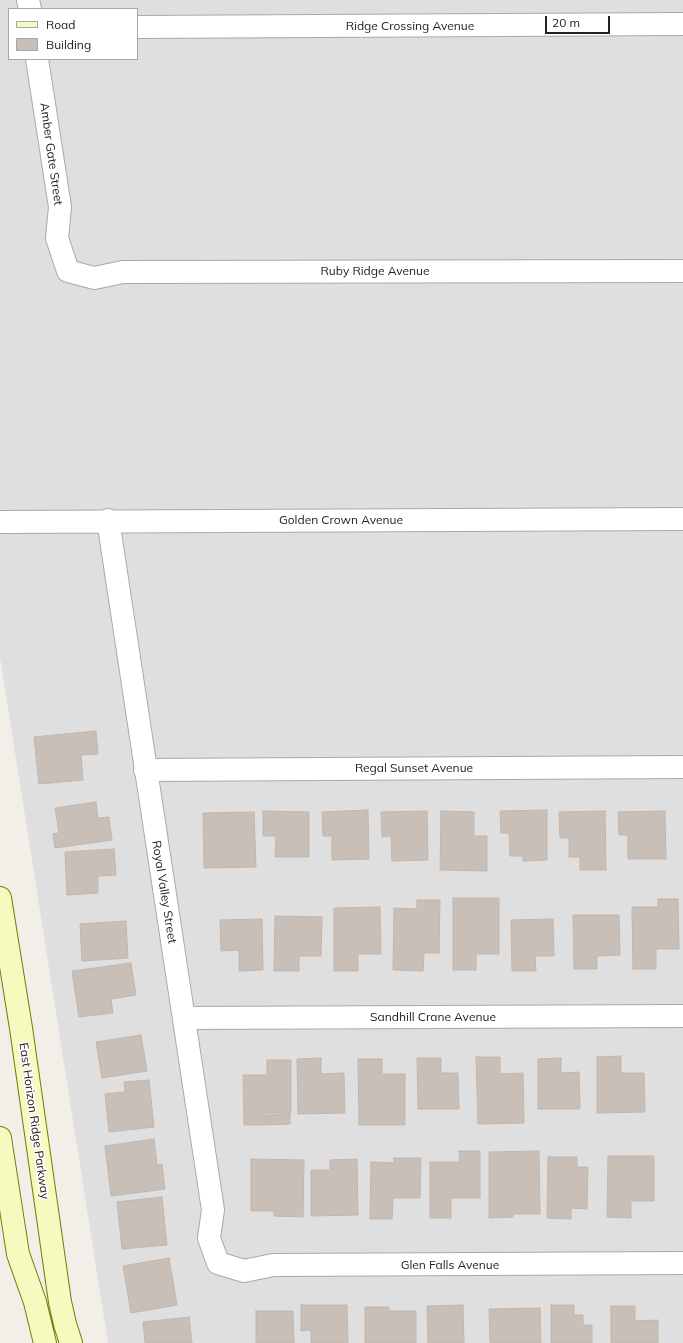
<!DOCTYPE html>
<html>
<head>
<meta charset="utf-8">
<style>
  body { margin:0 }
  #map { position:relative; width:683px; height:1343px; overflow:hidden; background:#f2efe9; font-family:Mulish,sans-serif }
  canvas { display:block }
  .legend { position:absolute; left:8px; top:8px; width:130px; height:52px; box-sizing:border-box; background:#fff; border:1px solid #a7a7a7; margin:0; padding:5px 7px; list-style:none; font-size:12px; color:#222 }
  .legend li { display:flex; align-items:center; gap:8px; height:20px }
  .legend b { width:20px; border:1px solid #a7a7a7 }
  .scale { position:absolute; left:545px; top:16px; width:65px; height:18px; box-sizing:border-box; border:2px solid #222; border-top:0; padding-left:5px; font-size:12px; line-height:14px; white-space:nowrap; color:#222; -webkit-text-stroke:3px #fff; paint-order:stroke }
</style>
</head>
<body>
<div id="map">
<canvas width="683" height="1343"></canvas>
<ul class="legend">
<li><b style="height:5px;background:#f7fabf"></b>Road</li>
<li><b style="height:11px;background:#c7bfb8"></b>Building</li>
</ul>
<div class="scale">20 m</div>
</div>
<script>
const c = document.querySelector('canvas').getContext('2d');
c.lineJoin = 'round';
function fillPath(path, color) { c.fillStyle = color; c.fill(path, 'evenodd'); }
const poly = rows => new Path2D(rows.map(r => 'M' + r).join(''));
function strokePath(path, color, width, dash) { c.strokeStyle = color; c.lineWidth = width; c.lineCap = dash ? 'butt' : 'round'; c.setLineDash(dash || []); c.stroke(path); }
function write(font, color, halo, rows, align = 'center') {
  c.font = font + ' Mulish,sans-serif'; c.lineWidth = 3; c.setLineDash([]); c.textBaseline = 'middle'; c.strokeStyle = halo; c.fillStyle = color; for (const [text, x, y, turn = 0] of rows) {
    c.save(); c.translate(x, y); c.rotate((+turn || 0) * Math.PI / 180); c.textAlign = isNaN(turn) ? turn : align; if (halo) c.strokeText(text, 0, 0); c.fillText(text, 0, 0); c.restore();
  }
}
const residential = poly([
  [0,0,683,0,683,1343,108,1343,0,657],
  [9,9,137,9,137,59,9,59]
]);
const building = poly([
  [96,731,98,754,81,755,83,780,39,784,34,737,96,731],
  [96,802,98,818,109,817,112,840,55,848,53,834,59,833,55,808,96,802],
  [368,810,369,859,332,860,332,836,323,836,322,812,368,810],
  [547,810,547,860,523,861,523,856,510,856,509,833,501,833,500,811,547,810],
  [263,811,309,812,309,857,275,857,276,836,263,836,263,811],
  [427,811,428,860,392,861,391,836,382,837,381,812,427,811],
  [441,811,474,812,474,836,487,836,487,871,440,870,441,811],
  [605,811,606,870,580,870,580,857,569,857,569,838,560,838,559,812,605,811],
  [665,811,666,859,628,859,628,835,619,835,618,812,665,811],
  [254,812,256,867,204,868,203,813,254,812],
  [114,849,116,875,98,876,98,893,67,895,65,852,114,849],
  [453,898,499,898,499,954,476,954,476,970,453,970,453,898],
  [658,899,678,899,679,949,656,949,656,969,633,969,632,907,658,907,658,899],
  [417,900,440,900,439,953,424,953,423,971,393,970,394,908,417,909,417,900],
  [380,907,381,954,358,954,358,971,334,971,334,908,380,907],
  [573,915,619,915,620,955,597,956,597,969,574,969,573,915],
  [275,916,322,917,321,956,299,956,299,971,274,971,275,916],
  [262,919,263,970,239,971,239,950,221,951,220,920,262,919],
  [553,919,554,956,535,956,536,971,512,971,511,920,553,919],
  [126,921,128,958,82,961,80,924,126,921],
  [131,963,136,995,111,999,113,1013,79,1017,72,971,131,963],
  [141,1035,147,1071,102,1078,96,1042,141,1035],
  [621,1056,621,1073,644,1073,645,1112,597,1113,597,1057,621,1056],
  [476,1057,500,1057,500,1074,523,1073,524,1123,478,1124,476,1057],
  [321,1058,321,1074,344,1073,345,1113,298,1114,297,1059,321,1058],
  [417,1058,441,1058,441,1073,458,1073,459,1109,418,1109,417,1058],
  [561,1058,561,1073,579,1072,580,1109,538,1109,538,1059,561,1058],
  [358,1059,382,1059,382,1074,405,1074,405,1125,359,1125,358,1059],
  [267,1060,291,1060,291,1113,266,1113,266,1125,244,1125,243,1075,267,1075,267,1060],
  [149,1080,154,1127,109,1132,105,1094,125,1092,124,1082,149,1080],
  [290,1114,290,1124,267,1125,267,1115,290,1114],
  [154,1139,157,1165,162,1164,165,1189,111,1196,105,1146,154,1139],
  [459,1151,480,1151,480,1198,451,1198,451,1218,430,1218,430,1162,460,1162,459,1151],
  [539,1151,540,1214,513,1214,513,1217,489,1218,489,1152,539,1151],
  [608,1156,654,1156,654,1201,631,1201,631,1218,607,1217,608,1156],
  [548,1157,577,1157,577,1167,588,1167,587,1209,571,1208,571,1219,547,1218,548,1157],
  [394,1158,421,1158,420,1198,393,1198,392,1219,370,1219,371,1162,394,1163,394,1158],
  [251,1159,304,1160,303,1217,274,1216,274,1211,251,1211,251,1159],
  [357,1159,358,1215,311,1216,311,1170,330,1170,330,1160,357,1159],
  [162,1197,167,1245,122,1249,117,1202,162,1197],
  [169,1258,177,1305,131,1313,123,1266,169,1258],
  [301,1305,347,1305,348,1343,311,1343,311,1330,301,1331,301,1305],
  [463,1305,464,1343,428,1343,427,1306,463,1305],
  [551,1305,574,1305,574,1315,583,1315,583,1325,592,1325,592,1343,551,1343,551,1305],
  [611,1306,635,1306,635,1321,658,1320,658,1343,611,1343,611,1306],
  [365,1307,389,1307,389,1311,416,1311,416,1343,365,1343,365,1307],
  [540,1308,541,1343,490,1343,489,1309,540,1308],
  [256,1311,293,1311,294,1343,256,1343,256,1311],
  [189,1317,192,1343,145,1343,143,1322,189,1317]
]);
const minor = poly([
  [28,0,30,9],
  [137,27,683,24],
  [37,59,60,207,57,238,68,271,94,278,123,272,683,271],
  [108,520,213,1210,209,1238,218,1263,244,1271,273,1265,683,1263],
  [0,522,683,519],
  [145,770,683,767],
  [184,1018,683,1016]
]);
const secondary = poly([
  [0,898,21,1028,60,1302,65,1324,71,1343],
  [0,1138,18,1254,35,1302,45,1343]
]);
const streetNames = [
  ["Ridge Crossing Avenue",410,26],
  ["Amber Gate Street",51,154,82],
  ["Ruby Ridge Avenue",375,271],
  ["Golden Crown Avenue",341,520],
  ["Regal Sunset Avenue",414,768],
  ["Royal Valley Street",164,892,81],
  ["Sandhill Crane Avenue",433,1017],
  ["East Horizon Ridge Parkway",34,1121,82],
  ["Glen Falls Avenue",450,1265]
];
fillPath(residential, '#e0dfdf');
fillPath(building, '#c7bfb8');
strokePath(building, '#c4b6ab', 1);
strokePath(minor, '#a9a9a9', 24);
strokePath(secondary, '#707d05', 24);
strokePath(minor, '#fff', 22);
strokePath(secondary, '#f7fabf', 22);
write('12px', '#222', '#fff', streetNames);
</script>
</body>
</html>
